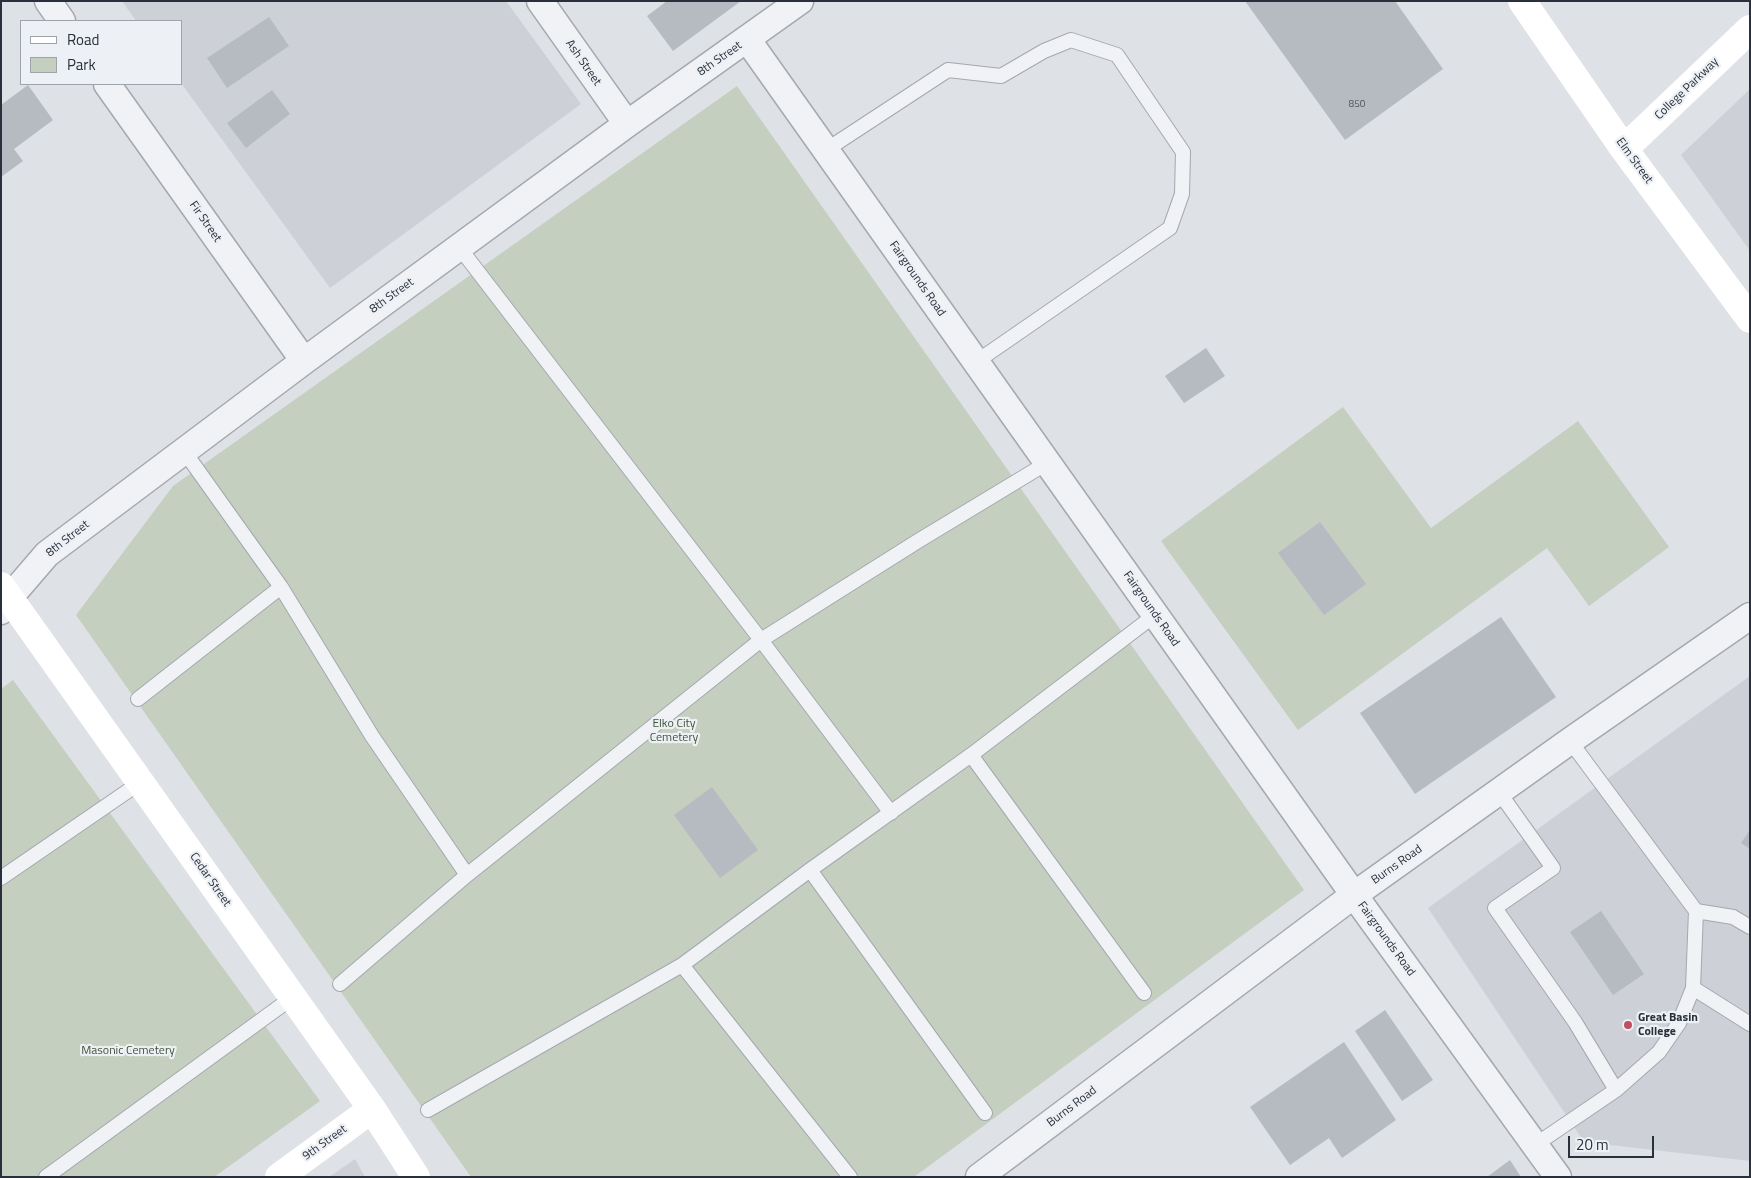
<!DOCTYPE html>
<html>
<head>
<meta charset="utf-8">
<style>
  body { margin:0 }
  #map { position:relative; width:1751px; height:1178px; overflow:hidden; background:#dee1e6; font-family:"Titillium Web",sans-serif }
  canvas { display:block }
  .frame { position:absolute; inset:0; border:2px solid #29303b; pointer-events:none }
  .legend { position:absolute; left:20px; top:20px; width:162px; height:65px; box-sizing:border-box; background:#edf0f4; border:1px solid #9fa3aa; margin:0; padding:6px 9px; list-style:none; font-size:15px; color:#29303b }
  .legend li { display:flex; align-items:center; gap:10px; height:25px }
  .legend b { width:25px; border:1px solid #9fa3aa }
  .scale { position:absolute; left:1568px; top:1136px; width:86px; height:22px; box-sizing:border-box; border:2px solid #29303b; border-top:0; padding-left:6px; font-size:15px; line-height:18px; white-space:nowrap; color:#29303b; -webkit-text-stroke:4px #edf0f4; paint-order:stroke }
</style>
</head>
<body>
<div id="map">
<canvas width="1751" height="1178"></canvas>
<div class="frame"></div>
<ul class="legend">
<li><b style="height:6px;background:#fff"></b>Road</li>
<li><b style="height:14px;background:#c4cfc0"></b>Park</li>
</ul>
<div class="scale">20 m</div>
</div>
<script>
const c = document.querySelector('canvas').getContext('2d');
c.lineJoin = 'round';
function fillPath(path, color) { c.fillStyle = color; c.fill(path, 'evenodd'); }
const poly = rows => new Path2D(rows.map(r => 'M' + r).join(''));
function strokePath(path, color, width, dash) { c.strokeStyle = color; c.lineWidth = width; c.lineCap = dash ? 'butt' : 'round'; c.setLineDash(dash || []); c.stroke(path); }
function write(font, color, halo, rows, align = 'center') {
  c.font = font + ' "Titillium Web",sans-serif'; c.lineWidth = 4.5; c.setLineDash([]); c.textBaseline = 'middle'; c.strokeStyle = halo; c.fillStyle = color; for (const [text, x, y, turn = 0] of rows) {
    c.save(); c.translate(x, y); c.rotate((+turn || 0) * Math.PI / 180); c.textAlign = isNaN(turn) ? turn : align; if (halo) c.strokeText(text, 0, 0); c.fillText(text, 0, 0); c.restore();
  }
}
const built = poly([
  [122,1,506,1,581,104,330,288,181,83,181,21,136,21],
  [1750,89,1750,251,1681,155],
  [1750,676,1750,1161,1584,1142,1428,908],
  [355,1159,365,1177,329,1177]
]);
const green = poly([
  [737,86,1304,890,914,1177,471,1177,76,615,173,486],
  [1343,407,1431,528,1578,421,1669,547,1589,606,1547,548,1298,730,1161,541],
  [13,680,320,1101,214,1177,1,1177,1,689]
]);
const building = poly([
  [667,1,741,1,673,51,647,16],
  [1245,1,1395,1,1443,69,1345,140],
  [269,17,289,46,227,88,207,58],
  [28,85,53,120,14,149,23,161,1,177,1,105],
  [272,90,290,114,246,148,227,123],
  [1206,348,1225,376,1184,403,1165,376],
  [1320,522,1366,584,1324,615,1278,553],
  [1501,617,1556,697,1415,794,1360,713],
  [712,787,758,850,720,878,674,815],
  [1750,830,1750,849,1741,843],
  [1601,911,1644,974,1613,995,1570,932],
  [1385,1010,1433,1080,1402,1101,1355,1031],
  [1344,1042,1396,1120,1342,1158,1329,1138,1290,1165,1250,1107],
  [1510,1160,1521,1177,1487,1177]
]);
const lane = poly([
  [826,150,948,70,1001,76,1044,51,1071,40,1117,55,1183,152,1182,194,1170,228,976,362],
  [459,247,761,640,891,813],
  [184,451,281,587,372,736,467,875],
  [138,699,281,587],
  [1570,741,1696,911,1693,988,1750,1024],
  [971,755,1144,993],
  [1499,792,1553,868,1495,908,1575,1022,1616,1090],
  [810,870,985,1113],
  [1,878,141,782],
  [1696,911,1733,917,1750,927],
  [682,965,850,1177],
  [340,984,467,875,761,640,918,541,1047,463],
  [428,1110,682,965,810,870,971,755,1155,615],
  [1535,1145,1616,1090,1659,1052,1679,1023,1693,988],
  [46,1177,293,997]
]);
const street = poly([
  [48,1,62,21],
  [540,1,627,124],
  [747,39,1354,895,1558,1177],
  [107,84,304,361],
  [1,611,10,597,47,554,304,361,627,124,800,1],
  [979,1177,1354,895,1570,741,1750,616]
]);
const secondary = poly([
  [1522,1,1624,149,1750,319],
  [1624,149,1750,29],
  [1,586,372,1109,416,1177],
  [279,1177,372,1109]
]);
const markers = [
  [1628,1025,5,"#bf4f60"]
];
const numberNames = [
  ["850",1357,105]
];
const streetNames = [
  ["8th Street",720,59,-35],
  ["Ash Street",583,63,55],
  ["College Parkway",1687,89,-44],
  ["Elm Street",1634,161,54],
  ["Fir Street",205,222,55],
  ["Fairgrounds Road",917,279,55],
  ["8th Street",392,296,-36],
  ["8th Street",68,539,-38],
  ["Fairgrounds Road",1151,609,55],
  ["Burns Road",1397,865,-35],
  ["Cedar Street",210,880,55],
  ["Fairgrounds Road",1386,939,54],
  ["Burns Road",1072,1107,-37],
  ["9th Street",325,1143,-36]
];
const parkNames = [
  ["Elko City",674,724],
  ["Cemetery",674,738],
  ["Masonic Cemetery",128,1051]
];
const poiNames = [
  ["Great Basin",1638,1018],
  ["College",1638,1032]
];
fillPath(built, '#cdd0d7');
fillPath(green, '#c4cfc0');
fillPath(building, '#b6bbc2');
strokePath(lane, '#a4a8af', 16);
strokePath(street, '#a4a8af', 29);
strokePath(lane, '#f0f2f5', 14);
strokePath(street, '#f0f2f5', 26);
strokePath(secondary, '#fff', 28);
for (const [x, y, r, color] of markers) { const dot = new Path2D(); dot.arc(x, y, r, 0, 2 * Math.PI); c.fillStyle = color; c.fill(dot); strokePath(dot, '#edf0f4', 2); }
write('10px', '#4c535d', null, numberNames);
write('12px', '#29303b', '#edf0f4', streetNames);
write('12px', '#3d5538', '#edf0f4', parkNames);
write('bold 12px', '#29303b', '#edf0f4', poiNames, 'left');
</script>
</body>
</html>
